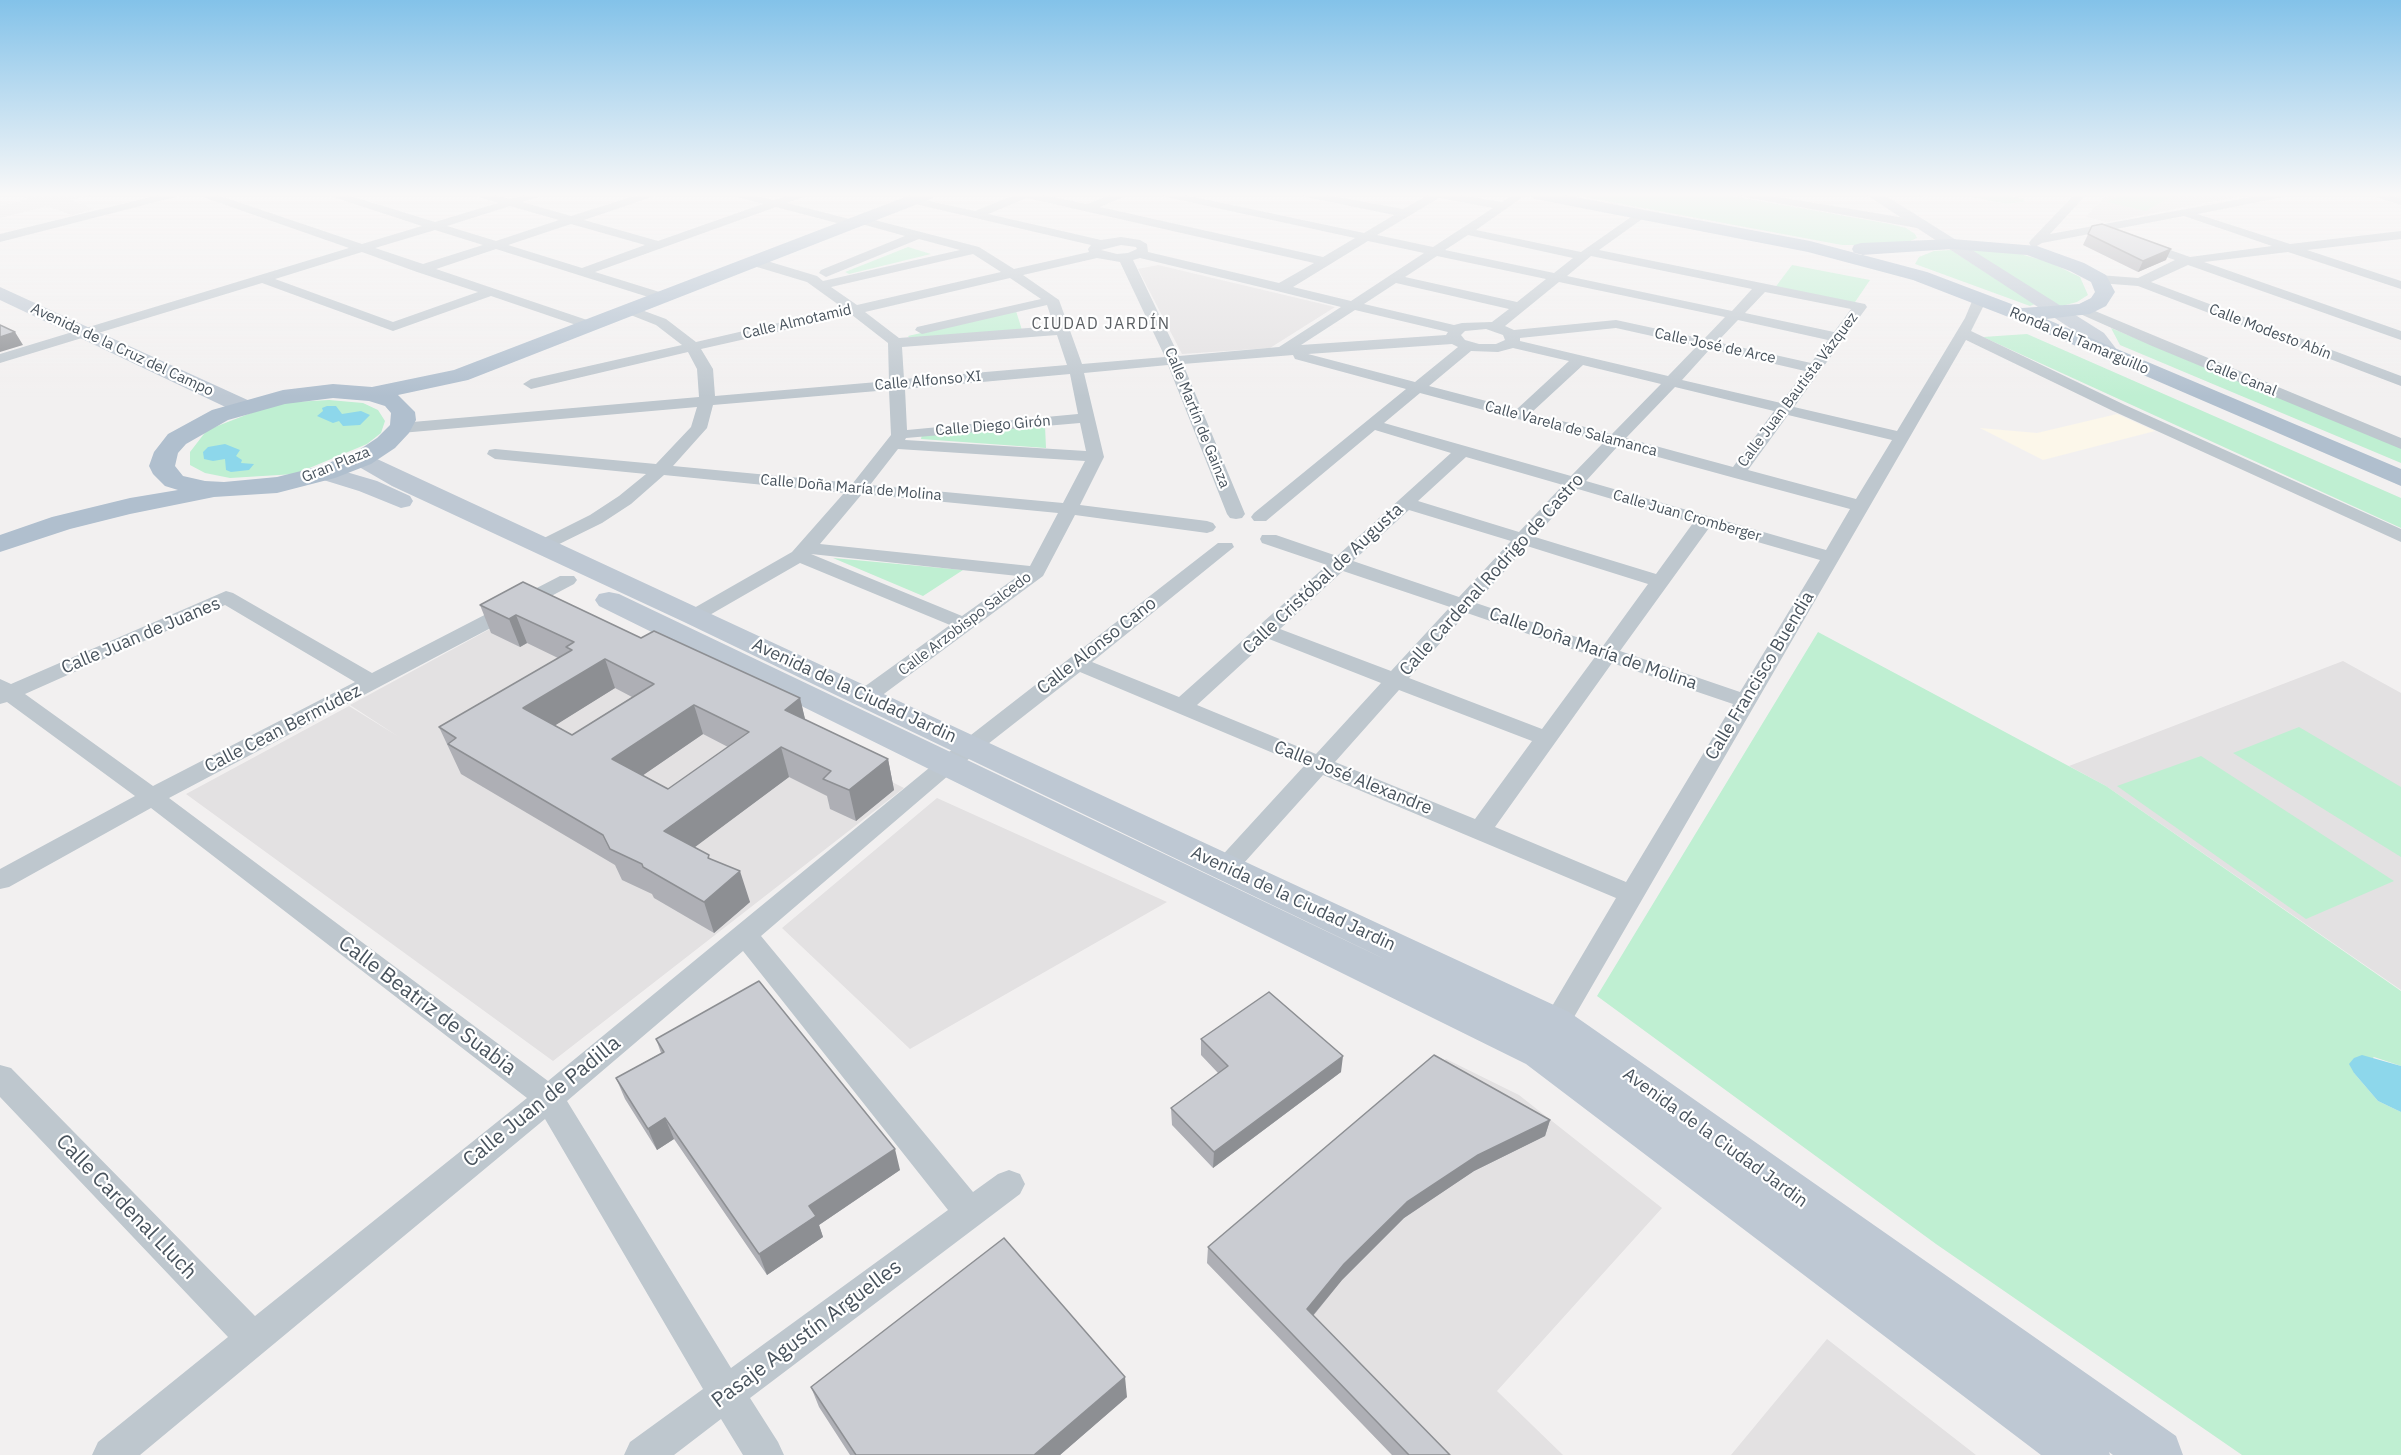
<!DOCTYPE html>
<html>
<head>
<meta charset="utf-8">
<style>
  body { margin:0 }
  canvas { display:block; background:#f2f0f0 }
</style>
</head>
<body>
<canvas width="2401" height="1455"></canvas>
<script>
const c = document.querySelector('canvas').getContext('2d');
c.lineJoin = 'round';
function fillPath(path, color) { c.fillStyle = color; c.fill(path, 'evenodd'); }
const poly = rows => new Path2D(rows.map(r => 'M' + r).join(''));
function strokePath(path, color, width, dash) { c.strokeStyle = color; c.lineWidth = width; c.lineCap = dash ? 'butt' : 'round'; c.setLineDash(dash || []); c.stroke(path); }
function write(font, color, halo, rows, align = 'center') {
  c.font = font + ' "IBM Plex Sans",sans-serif'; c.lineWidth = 4.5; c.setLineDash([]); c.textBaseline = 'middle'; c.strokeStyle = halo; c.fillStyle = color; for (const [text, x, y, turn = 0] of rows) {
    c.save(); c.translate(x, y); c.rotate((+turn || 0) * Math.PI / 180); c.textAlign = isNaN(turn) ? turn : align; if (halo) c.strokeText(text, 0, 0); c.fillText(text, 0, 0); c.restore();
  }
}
const commercial = poly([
  [2117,414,2155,431,2043,460,1980,428,2037,433]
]);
const education = poly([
  [16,194,97,194,71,200,94,209,72,215,48,206,0,218,0,206,29,199],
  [2107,194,2253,194,2107,222,2086,217],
  [1158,265,1335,307,1270,348,1182,354,1138,269],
  [536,604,904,788,553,1061,186,794,349,706,399,737,350,705],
  [2343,661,2401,693,2401,990,2106,786,2069,766],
  [937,798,1167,902,910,1049,782,928],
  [1446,1059,1519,1095,1662,1208,1497,1391,1563,1455,1392,1455,1207,1263],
  [1827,1339,1976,1455,1731,1455]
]);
const green = poly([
  [1568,194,1721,194,1890,224,1906,228,1915,234,1917,238,1910,241,1878,245,1842,245],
  [1908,194,2003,194,2023,199,2025,202,2007,204,1971,197,1929,197],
  [2123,194,2162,194,2172,196,2146,211,2107,202],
  [908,247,931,254,849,274,845,272],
  [1966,247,2013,252,2049,262,2080,277,2088,295,2077,302,2058,307],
  [1951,250,2035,304,2030,306,1915,264,1919,257,1934,251],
  [1792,265,1870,280,1853,305,1774,289],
  [1016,311,1022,330,911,340,908,336],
  [2111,328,2401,448,2401,463,2120,345],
  [2027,334,2401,498,2401,528,1983,337],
  [329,400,363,403,378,410,385,421,381,433,367,444,295,474,230,478,205,473,190,465,190,452,207,430,277,403],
  [1045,426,1046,448,921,439,922,434],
  [833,558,963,570,923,596],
  [1818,632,2106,786,2401,991,2401,1066,2374,1057,2354,1073,2378,1101,2401,1112,2401,1455,2242,1455,1936,1244,1597,996],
  [2299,727,2401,787,2401,857,2233,753],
  [2201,756,2394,881,2306,919,2117,786]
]);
const water = poly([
  [327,406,336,406,342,414,361,411,370,415,360,425,343,426,339,421,333,423,317,416,323,411,322,408],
  [225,444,240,450,236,456,242,460,241,463,254,464,249,470,231,472,226,470,225,459,213,461,204,459,203,452,208,447],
  [2362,1055,2401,1066,2401,1112,2378,1101,2354,1073,2349,1064,2354,1058]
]);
const street = poly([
  [163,194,181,194,179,196,0,242,0,234,163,194],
  [199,194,214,194,362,244,422,226,330,196,329,194,344,194,435,222,498,203,476,196,475,194,491,194,510,199,528,194,543,194,542,196,522,202,571,216,641,194,656,194,655,196,584,220,658,241,763,204,733,196,732,194,749,194,774,200,792,194,807,194,806,196,787,203,853,220,859,216,979,247,1014,269,1089,252,1088,249,1091,245,911,203,905,200,911,197,975,211,1017,194,1038,194,1087,204,1113,194,1127,194,1126,196,1100,207,1323,257,1355,238,1166,197,1160,194,1180,194,1364,233,1394,215,1306,197,1300,194,1321,194,1403,209,1430,194,1454,194,1502,202,1515,194,1527,194,1476,230,1581,252,1641,210,1647,214,1645,217,1599,250,1865,304,1867,307,1794,407,1897,431,1965,318,1973,299,1980,295,1987,299,1971,331,2125,405,2401,529,2401,542,2113,411,1966,340,1559,1043,1549,1047,1539,1043,1535,1035,1616,898,1323,775,1235,873,1226,876,1217,873,1213,867,1217,861,1304,766,1080,672,956,769,761,936,973,1192,998,1174,1009,1170,1020,1174,1025,1184,1020,1194,750,1398,778,1442,784,1455,743,1455,721,1419,674,1455,624,1455,630,1442,703,1389,545,1119,140,1455,92,1455,98,1442,228,1337,0,1097,0,1065,11,1068,255,1316,527,1098,151,808,9,887,0,889,0,869,135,796,7,702,0,704,0,679,11,684,226,591,233,593,372,673,560,576,574,576,577,580,574,584,169,798,548,1081,940,759,1218,543,1232,543,1234,547,1092,662,1179,697,1327,565,1262,543,1260,539,1262,535,1276,535,1337,556,1451,453,1375,430,1266,521,1254,521,1251,517,1254,513,1406,389,1295,359,1293,355,1183,364,1245,514,1242,518,1236,519,1230,518,1227,514,1168,365,1084,373,1104,457,1080,505,1207,521,1213,523,1216,527,1213,531,1207,533,1075,515,1043,576,873,702,865,704,857,702,854,697,857,692,950,625,800,563,701,620,687,620,684,616,687,612,792,552,844,493,664,475,631,504,602,523,543,552,536,550,534,546,536,542,590,515,619,496,646,474,495,459,487,454,489,450,495,449,656,464,691,427,697,407,401,433,393,428,401,423,699,397,697,369,688,352,531,389,523,384,531,379,682,345,656,325,623,312,621,309,628,305,666,319,696,342,843,308,807,282,747,264,746,261,747,258,757,258,817,276,823,281,960,250,919,239,826,277,819,273,821,270,905,236,858,223,852,227,776,207,595,272,666,294,668,297,666,300,661,301,496,249,436,269,593,322,595,325,588,329,491,296,393,331,262,283,0,363,0,354,349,248,200,196,199,194],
  [1027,198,1314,263,1279,283,1148,252,1147,244,1140,240,1121,237,1101,240,988,214,1027,198],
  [1439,198,1493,208,1433,247,1377,235,1439,198],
  [510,206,559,220,496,241,447,226,510,206],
  [571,224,645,245,582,268,508,245,571,224],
  [435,230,483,245,423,264,375,248,435,230],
  [1468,235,1573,258,1554,273,1445,250,1468,235],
  [1368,241,1424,253,1351,301,1293,287,1368,241],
  [1121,245,1136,247,1137,249,1128,253,1117,254,1101,250,1121,245],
  [362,252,417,272,478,292,393,322,275,279,362,252],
  [973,254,1001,272,857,305,831,287,973,254],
  [1437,256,1546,279,1517,302,1405,277,1437,256],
  [1591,256,1752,289,1732,311,1567,276,1591,256],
  [1097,258,1120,262,1165,357,1082,364,1059,300,1023,275,1097,258],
  [1140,258,1281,292,1341,307,1279,347,1179,356,1133,260,1140,258],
  [1010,278,1041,299,917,327,915,330,922,334,1047,305,1054,326,899,338,865,312,1010,278],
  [1559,282,1725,317,1704,339,1616,320,1514,330,1505,326,1559,282],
  [1396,283,1509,309,1492,322,1462,323,1454,325,1364,304,1396,283],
  [1765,292,1851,309,1834,332,1745,313,1765,292],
  [1355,310,1448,332,1446,335,1301,345,1355,310],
  [852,315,888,343,889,381,715,396,713,369,701,349,852,315],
  [1738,320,1828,340,1811,363,1717,342,1738,320],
  [1616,328,1697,346,1668,376,1520,341,1520,338,1616,328],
  [1486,329,1503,335,1505,340,1496,344,1479,344,1465,340,1461,335,1465,331,1486,329],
  [1057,335,1067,365,904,379,902,347,1057,335],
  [1452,344,1458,347,1415,382,1308,354,1452,344],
  [1513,348,1569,361,1517,409,1429,386,1471,351,1498,352,1513,348],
  [1710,349,1805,371,1781,403,1682,380,1710,349],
  [1583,365,1661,384,1612,434,1531,413,1583,365],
  [1070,374,1078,414,907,430,905,389,1070,374],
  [1675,387,1774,411,1733,467,1626,438,1675,387],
  [889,390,891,435,853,483,673,466,707,428,713,405,889,390],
  [1420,393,1514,418,1604,442,1571,476,1384,423,1420,393],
  [1788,415,1892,440,1856,499,1748,470,1788,415],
  [1080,423,1086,451,905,440,906,438,1080,423],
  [1618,446,1731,477,1850,509,1826,550,1586,481,1618,446],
  [898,449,1085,461,1063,503,870,485,898,449],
  [1466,457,1563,485,1519,532,1418,501,1466,457],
  [1578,489,1693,523,1656,574,1535,537,1578,489],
  [862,494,1058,513,1030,566,820,544,862,494],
  [1409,510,1511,541,1459,597,1353,561,1409,510],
  [1709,528,1820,560,1740,692,1620,651,1709,528],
  [1527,546,1648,584,1603,646,1476,603,1527,546],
  [811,554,1018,576,962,616,811,554],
  [1343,571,1450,607,1391,671,1280,629,1343,571],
  [225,605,355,682,153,786,25,694,225,605],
  [1467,613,1595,657,1542,729,1409,678,1467,613],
  [1269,639,1381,683,1316,754,1197,705,1269,639],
  [1612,663,1733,704,1626,882,1495,827,1612,663],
  [1399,690,1532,741,1475,819,1335,762,1399,690],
  [743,951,948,1210,731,1368,567,1101,743,951],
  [1738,194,1761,194,1923,221,1929,225,1923,229,1744,197,1738,194],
  [2075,194,2087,194,2050,234,2268,194,2290,194,2284,197,2197,214,2290,244,2401,231,2401,239,2307,250,2401,281,2401,289,2288,252,2204,262,2401,331,2401,340,2188,265,2151,282,2401,376,2401,386,2138,286,2099,283,2092,279,2099,275,2138,278,2175,260,2135,246,2133,243,2139,239,2190,257,2272,246,2184,216,2042,243,2035,247,2031,246,2029,243,2031,240,2075,194],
  [2367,194,2384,194,2401,198,2401,205,2367,194],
  [2083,306,2401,438,2401,449,2152,346,2078,313,2076,310,2083,306]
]);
const secondary = poly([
  [1865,194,1883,194,2104,333,2121,355,2118,359,2111,361,2104,359,2090,341,1865,194],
  [0,287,252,402,255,407,252,412,244,414,236,412,0,300,0,287],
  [362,452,1569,1012,2176,1436,2183,1455,2113,1455,2109,1452,2110,1455,2041,1455,1526,1064,599,606,595,600,599,594,609,592,619,594,1395,964,684,622,392,486,354,464,350,459,354,454,362,452],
  [326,466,377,481,410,496,413,501,410,506,401,508,359,491,317,478,314,473,317,468,326,466]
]);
const primary = poly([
  [913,194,935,194,933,198,468,380,398,395,415,412,416,420,409,433,395,448,371,464,335,478,277,493,214,497,130,514,70,529,0,552,0,535,52,517,130,498,178,490,165,486,153,474,149,466,154,452,168,434,212,410,283,390,333,384,372,387,454,370,913,194],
  [333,398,369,401,385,406,391,413,390,425,377,438,353,454,317,467,277,477,224,482,205,481,183,476,175,466,178,453,186,444,228,420,285,404,333,398],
  [1527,194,1559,194,1810,241,1927,272,2022,308,2079,304,2091,298,2095,292,2091,282,2070,271,2027,255,1952,249,1861,255,1854,253,1852,249,1854,245,1861,243,1952,239,2037,246,2084,263,2106,275,2115,292,2106,306,2090,314,2046,319,2401,469,2401,486,2011,318,1913,280,1808,252,1535,199,1527,194]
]);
const wall = poly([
  [2092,226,2166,260,2138,272,2083,245],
  [480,605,641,638,800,698,805,720,888,759,894,790,856,821,830,809,827,796,789,777,694,847,710,858,750,902,714,933,654,898,652,894,622,880,615,865,461,774,439,727,558,658,527,643,520,647,491,633],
  [615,688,632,697,572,735,555,725],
  [703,734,728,747,668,789,643,775],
  [656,1039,900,1170,819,1225,823,1237,767,1275,674,1139,657,1150,625,1099,616,1078,661,1053],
  [1201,1039,1341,1072,1213,1168,1172,1125,1171,1108,1218,1073,1201,1055],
  [1550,1120,1545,1136,1474,1171,1404,1218,1342,1280,1313,1316,1450,1455,1392,1455,1207,1263,1208,1247],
  [811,1387,1127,1397,1060,1455,850,1455,819,1407]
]);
const shadedWall = poly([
  [2171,249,2166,260,2138,272,2143,261],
  [15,332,23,345,0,352,0,337],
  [516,615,527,643,520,647,509,619],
  [605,659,615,688,535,738,523,708],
  [800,698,807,727,785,710],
  [694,705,703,734,623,789,612,759],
  [781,747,789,777,675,862,664,831],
  [888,759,894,790,856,821,849,790],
  [740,871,750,902,714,933,704,902],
  [1343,1056,1341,1072,1213,1168,1214,1152],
  [665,1118,674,1139,657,1150,648,1129],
  [1550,1120,1545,1136,1474,1171,1404,1218,1342,1280,1305,1325,1307,1309,1344,1264,1407,1202,1478,1155],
  [895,1149,900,1170,819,1225,823,1237,767,1275,759,1254,809,1206],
  [1125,1377,1127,1397,1060,1455,1034,1455]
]);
const building = poly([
  [2102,224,2171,249,2143,261,2088,234,2092,226,2102,224],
  [0,325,15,332,0,337,0,325],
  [523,582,641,638,654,631,800,698,785,710,888,759,849,790,823,779,831,771,781,747,664,831,709,855,708,858,740,871,704,902,643,867,642,864,610,849,603,835,448,744,456,738,439,727,572,650,566,647,574,642,516,615,509,619,480,605,523,582],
  [605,659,654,684,572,735,523,708,605,659],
  [694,705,749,732,668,789,612,759,694,705],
  [759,981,895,1149,809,1206,816,1216,759,1254,665,1118,648,1129,616,1078,664,1052,656,1039,759,981],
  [1269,992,1343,1056,1214,1152,1171,1108,1228,1066,1201,1039,1269,992],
  [1434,1055,1550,1120,1478,1155,1407,1202,1344,1264,1307,1309,1450,1455,1409,1455,1208,1247,1434,1055],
  [1004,1238,1125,1377,1034,1455,856,1455,811,1387,1004,1238]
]);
const farStreetnames = [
  ["Calle Almotamid",797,322,-13],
  ["Calle Modesto Abín",2270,332,21],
  ["Ronda del Tamarguillo",2079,341,23],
  ["Calle José de Arce",1715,346,12],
  ["Avenida de la Cruz del Campo",122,350,25],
  ["Calle Canal",2241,378,22],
  ["Calle Alfonso XI",928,381,-5],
  ["Calle Juan Bautista Vázquez",1798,390,-53],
  ["Calle Martín de Gainza",1197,418,68],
  ["Calle Diego Girón",993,426,-5],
  ["Calle Varela de Salamanca",1571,429,15],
  ["Gran Plaza",336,465,-22],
  ["Calle Doña María de Molina",851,488,5],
  ["Calle Juan Cromberger",1687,516,16],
  ["Calle Arzobispo Salcedo",965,624,-37]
];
const farNeighbourhoodnames = [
  ["CIUDAD JARDÍN",1101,324]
];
const streetNames = [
  ["Calle Cardenal Rodrigo de Castro",1492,575,-48],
  ["Calle Cristóbal de Augusta",1323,579,-43],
  ["Calle Juan de Juanes",141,636,-23],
  ["Calle Alonso Cano",1097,646,-38],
  ["Calle Doña María de Molina",1593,649,19],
  ["Calle Francisco Buendia",1760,676,-59],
  ["Avenida de la Ciudad Jardin",854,691,25],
  ["Calle Cean Bermúdez",283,729,-27],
  ["Calle José Alexandre",1353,778,22],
  ["Avenida de la Ciudad Jardin",1293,899,25],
  ["Avenida de la Ciudad Jardin",1715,1138,36]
];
const nearStreetnames = [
  ["Calle Beatriz de Suabia",427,1006,37],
  ["Calle Juan de Padilla",542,1102,-39],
  ["Calle Cardenal Lluch",126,1207,46],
  ["Pasaje Agustín Arguelles",807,1334,-37]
];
fillPath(commercial, '#fcf7ea');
fillPath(education, '#e3e1e2');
fillPath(green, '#bfefd2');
fillPath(water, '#8dd7eb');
fillPath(street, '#bec7ce');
fillPath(secondary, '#bec8d3');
fillPath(primary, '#b0bfce');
fillPath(wall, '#aeafb5');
fillPath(shadedWall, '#8d8f93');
fillPath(building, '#caccd2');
strokePath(building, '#8d8f93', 1.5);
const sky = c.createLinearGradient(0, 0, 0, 397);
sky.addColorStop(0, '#83c2e9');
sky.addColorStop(0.49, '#f9f8f8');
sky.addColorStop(1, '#f9f8f800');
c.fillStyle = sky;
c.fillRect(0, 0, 2401, 397);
write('15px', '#48535d', '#fff', farStreetnames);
c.letterSpacing = '1.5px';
write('16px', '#5c6064', '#fff', farNeighbourhoodnames);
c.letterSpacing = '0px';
write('18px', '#48535d', '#fff', streetNames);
write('21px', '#48535d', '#fff', nearStreetnames);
</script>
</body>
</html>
